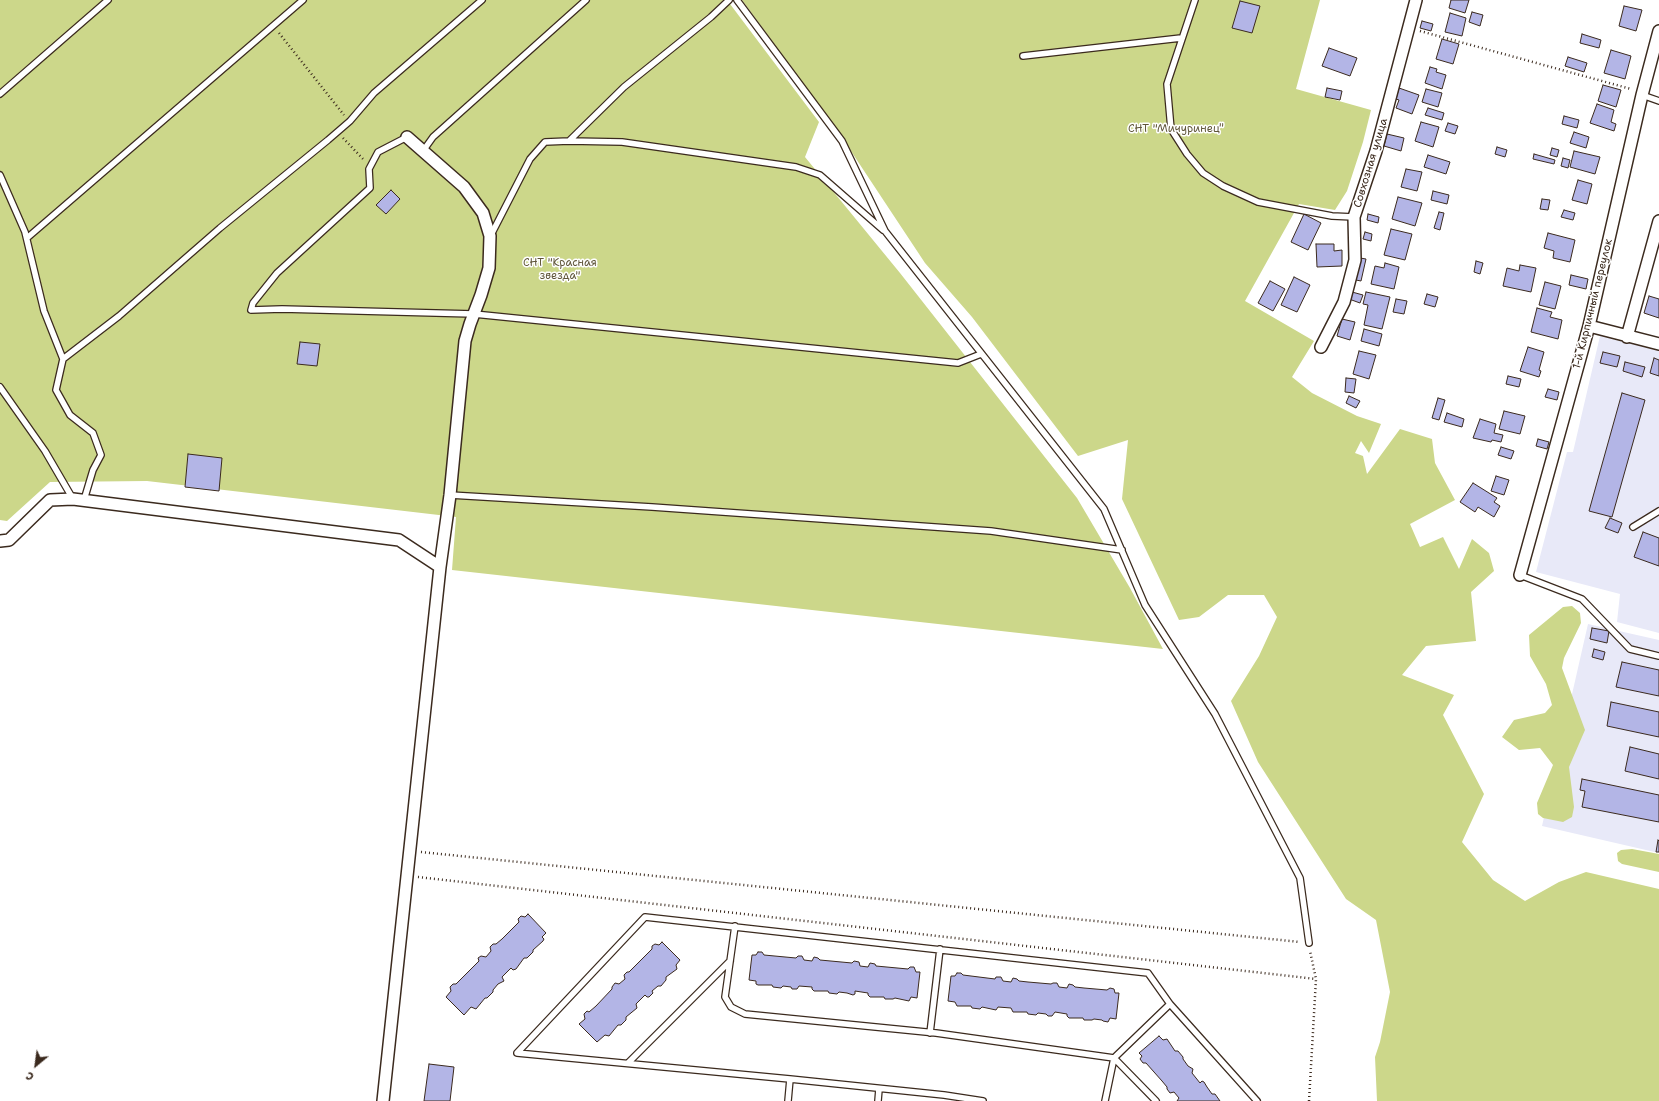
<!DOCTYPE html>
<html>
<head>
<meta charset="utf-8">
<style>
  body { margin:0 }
  #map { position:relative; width:1659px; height:1101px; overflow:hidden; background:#fff; font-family:"Shantell Sans",sans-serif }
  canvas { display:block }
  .north { position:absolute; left:16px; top:1045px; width:40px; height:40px; -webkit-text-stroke:3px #fff; paint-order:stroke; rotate:209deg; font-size:11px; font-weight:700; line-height:16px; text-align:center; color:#3b2a1e }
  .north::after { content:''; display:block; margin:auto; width:14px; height:18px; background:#3b2a1e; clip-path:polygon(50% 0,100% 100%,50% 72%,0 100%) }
</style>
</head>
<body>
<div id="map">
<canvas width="1659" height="1101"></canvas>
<div class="north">С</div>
</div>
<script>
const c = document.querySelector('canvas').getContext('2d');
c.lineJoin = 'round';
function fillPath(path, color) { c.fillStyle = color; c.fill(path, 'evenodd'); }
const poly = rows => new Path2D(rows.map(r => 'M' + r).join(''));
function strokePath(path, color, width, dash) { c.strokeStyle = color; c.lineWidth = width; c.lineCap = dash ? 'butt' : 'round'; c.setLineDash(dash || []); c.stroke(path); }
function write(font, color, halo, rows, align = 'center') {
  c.font = font + ' "Shantell Sans",sans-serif'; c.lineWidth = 3; c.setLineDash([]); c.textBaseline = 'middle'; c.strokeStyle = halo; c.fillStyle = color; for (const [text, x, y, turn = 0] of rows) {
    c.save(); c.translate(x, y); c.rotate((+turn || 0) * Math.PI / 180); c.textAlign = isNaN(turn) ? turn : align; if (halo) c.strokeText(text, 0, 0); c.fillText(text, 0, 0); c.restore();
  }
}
const built = poly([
  [1600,336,1659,351,1659,633,1617,622,1620,594,1536,572,1567,452,1573,452],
  [1588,624,1659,640,1659,853,1542,826]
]);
const green = poly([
  [0,0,727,0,819,122,805,157,900,273,1077,498,1130,588,1163,649,452,570,456,517,147,481,50,482,7,521,0,520],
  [742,0,1320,0,1296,89,1371,110,1363,142,1347,191,1335,210,1299,204,1245,301,1314,341,1292,377,1312,393,1357,416,1381,424,1369,453,1361,441,1355,453,1363,456,1367,474,1400,429,1432,439,1435,463,1455,500,1410,524,1420,547,1443,537,1459,569,1472,539,1489,553,1494,571,1471,592,1476,641,1426,646,1402,675,1454,695,1443,715,1484,794,1462,842,1493,880,1525,901,1559,882,1586,872,1659,889,1659,1101,1377,1101,1375,1057,1380,1042,1390,992,1376,920,1346,899,1258,762,1231,701,1259,656,1277,617,1264,595,1228,595,1199,617,1179,620,1122,499,1128,440,1078,456,972,317,925,263,839,133],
  [1572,606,1580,613,1581,623,1564,658,1562,668,1585,730,1569,767,1574,807,1572,817,1563,822,1543,818,1538,814,1537,803,1553,765,1540,748,1519,750,1502,737,1514,720,1545,713,1552,705,1546,684,1530,656,1529,635,1563,607],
  [1632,849,1659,854,1659,872,1622,864,1618,861,1617,853,1621,850]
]);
const building = poly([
  [1451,0,1469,0,1465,13,1449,8,1451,0],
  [1240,1,1260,6,1252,33,1232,28,1240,1],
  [1624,6,1642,10,1636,31,1619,26,1624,6],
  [1472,12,1483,15,1480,26,1469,22,1472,12],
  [1450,13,1466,18,1462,36,1445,32,1450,13],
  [1422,21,1433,24,1431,31,1420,28,1422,21],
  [1582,34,1601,40,1599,48,1580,43,1582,34],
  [1442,39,1459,44,1453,64,1436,59,1442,39],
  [1329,48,1357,58,1350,76,1322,66,1329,48],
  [1611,50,1631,56,1625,79,1604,73,1611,50],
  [1568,57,1587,63,1584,72,1565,66,1568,57],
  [1430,67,1437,69,1436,72,1446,75,1442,89,1425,83,1430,67],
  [1603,85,1621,90,1616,107,1598,101,1603,85],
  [1327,88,1342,91,1340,100,1325,97,1327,88],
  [1399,88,1419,95,1412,114,1396,108,1399,100,1396,99,1399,88],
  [1426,89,1442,93,1438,107,1422,102,1426,89],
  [1597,104,1614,110,1611,122,1616,124,1614,131,1590,123,1597,104],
  [1428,108,1444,113,1442,120,1425,115,1428,108],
  [1564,116,1579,120,1577,128,1562,124,1564,116],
  [1421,122,1439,127,1433,147,1415,141,1421,122],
  [1448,123,1458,126,1455,134,1445,131,1448,123],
  [1574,132,1589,137,1586,148,1570,143,1574,132],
  [1387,134,1404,138,1401,151,1384,146,1387,134],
  [1497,147,1507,150,1505,157,1495,154,1497,147],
  [1552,148,1559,150,1557,157,1550,155,1552,148],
  [1574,151,1600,157,1595,174,1570,167,1574,151],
  [1534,154,1555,160,1554,164,1533,159,1534,154],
  [1428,155,1450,162,1446,174,1424,167,1428,155],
  [1563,158,1570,160,1568,168,1561,166,1563,158],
  [1406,169,1422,172,1417,191,1401,187,1406,169],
  [1578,180,1592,184,1587,204,1572,200,1578,180],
  [391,190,400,199,386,214,376,205,391,190],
  [1433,191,1449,195,1447,204,1431,200,1433,191],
  [1398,197,1422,203,1415,226,1392,219,1398,197],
  [1542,199,1550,200,1548,210,1540,209,1542,199],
  [1564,210,1575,213,1573,220,1561,217,1564,210],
  [1439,212,1444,213,1440,230,1434,228,1439,212],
  [1304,214,1321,223,1308,250,1291,242,1304,214],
  [1368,214,1379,217,1378,223,1367,220,1368,214],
  [1391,229,1412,234,1405,260,1384,255,1391,229],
  [1365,232,1372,234,1371,241,1363,239,1365,232],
  [1548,233,1575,240,1570,262,1553,258,1554,251,1544,248,1548,233],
  [1316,244,1334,244,1334,251,1342,250,1342,266,1317,267,1316,244],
  [1360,258,1366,259,1361,281,1356,280,1360,258],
  [1476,261,1483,263,1480,274,1474,272,1476,261],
  [1385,263,1399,267,1394,289,1371,284,1375,266,1384,268,1385,263],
  [1520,265,1536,268,1531,292,1503,286,1507,268,1519,271,1520,265],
  [1571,275,1588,279,1586,289,1569,285,1571,275],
  [1294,277,1310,285,1297,312,1281,305,1294,277],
  [1270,281,1285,289,1273,311,1258,303,1270,281],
  [1545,282,1561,286,1555,309,1539,305,1545,282],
  [1352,292,1363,295,1360,303,1349,299,1352,292],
  [1366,292,1390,297,1382,329,1364,325,1368,305,1363,304,1366,292],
  [1427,294,1438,297,1435,307,1424,304,1427,294],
  [1649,296,1659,299,1659,318,1644,313,1649,296],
  [1396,299,1407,301,1404,314,1393,312,1396,299],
  [1537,308,1552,312,1550,317,1562,320,1558,339,1531,332,1537,308],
  [1342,319,1355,322,1350,340,1337,336,1342,319],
  [1364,329,1382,334,1379,346,1361,341,1364,329],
  [300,342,320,344,317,366,297,364,300,342],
  [1528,347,1544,352,1539,370,1541,371,1539,377,1520,371,1528,347],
  [1359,351,1376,355,1369,379,1353,374,1359,351],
  [1603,352,1620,356,1617,367,1600,363,1603,352],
  [1654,358,1659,360,1659,376,1650,373,1654,358],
  [1625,362,1645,367,1642,377,1623,371,1625,362],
  [1508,376,1521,379,1519,387,1506,384,1508,376],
  [1346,378,1356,379,1354,393,1345,392,1346,378],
  [1548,389,1559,392,1557,400,1545,397,1548,389],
  [1622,393,1645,400,1612,517,1589,511,1622,393],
  [1349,396,1360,401,1356,408,1346,403,1349,396],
  [1438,398,1445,400,1439,420,1432,418,1438,398],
  [1504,411,1525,416,1520,434,1499,429,1504,411],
  [1447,413,1464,419,1462,427,1444,422,1447,413],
  [1480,419,1496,424,1494,433,1503,435,1501,442,1492,440,1491,442,1473,438,1480,419],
  [1538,439,1549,442,1547,449,1536,446,1538,439],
  [1501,447,1514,451,1511,459,1498,455,1501,447],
  [188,454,222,458,219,491,185,487,188,454],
  [1496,476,1509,480,1504,495,1491,491,1496,476],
  [1473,483,1497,498,1494,502,1500,506,1494,517,1478,507,1475,512,1460,502,1473,483],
  [1610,518,1622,523,1618,533,1605,528,1610,518],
  [1643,532,1659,538,1659,566,1634,557,1643,532],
  [1592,628,1609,631,1607,643,1590,639,1592,628],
  [1594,649,1605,652,1603,660,1592,657,1594,649],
  [1622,662,1659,670,1659,696,1616,687,1622,662],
  [1611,702,1659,712,1659,737,1607,726,1611,702],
  [1630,747,1659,754,1659,779,1625,771,1630,747],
  [1582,779,1659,795,1659,822,1582,807,1585,791,1580,790,1582,779],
  [1658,840,1659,841,1659,852,1656,852,1658,840],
  [528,914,546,933,542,937,544,939,543,941,533,950,533,952,527,958,524,958,516,969,513,970,511,968,502,977,504,981,498,984,493,990,493,992,487,998,485,998,476,1009,471,1007,464,1015,446,997,451,991,450,987,453,984,456,984,479,961,478,958,481,956,486,957,491,951,490,947,493,944,496,944,502,939,519,922,518,919,521,916,525,917,528,914],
  [662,942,680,960,676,965,677,969,666,977,666,980,661,986,658,986,652,991,653,993,649,997,647,997,645,995,636,1004,637,1008,626,1017,626,1020,621,1025,618,1025,609,1036,605,1035,597,1042,579,1024,585,1019,584,1014,587,1011,589,1012,596,1006,612,989,612,987,615,983,619,984,625,979,624,975,627,972,629,972,652,949,652,946,655,944,659,945,662,942],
  [758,952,762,952,764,955,796,958,798,956,802,956,804,960,812,961,814,957,818,958,820,960,852,963,854,961,859,962,860,966,868,967,870,963,875,964,876,966,908,969,910,967,914,967,916,972,920,972,917,998,911,997,909,1001,895,998,893,999,885,999,884,997,870,997,868,995,868,993,855,991,855,994,853,995,847,993,839,992,837,994,829,993,828,991,814,991,812,989,812,987,799,986,797,989,792,989,791,987,783,986,781,988,773,987,772,985,758,985,756,984,756,981,749,980,752,955,756,955,758,952],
  [957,973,961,973,963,975,995,979,996,977,1001,977,1003,981,1011,982,1013,978,1017,979,1019,981,1028,982,1051,984,1053,983,1057,983,1059,987,1067,988,1069,984,1073,985,1075,987,1084,988,1107,990,1110,988,1114,989,1115,993,1119,993,1116,1019,1110,1018,1108,1022,1103,1021,1102,1020,1094,1019,1092,1020,1084,1020,1083,1018,1069,1018,1067,1016,1067,1014,1055,1012,1052,1016,1048,1016,1046,1014,1038,1013,1036,1015,1028,1014,1027,1012,1013,1012,1011,1008,998,1007,996,1010,982,1007,980,1009,972,1008,971,1006,957,1006,955,1002,948,1001,951,976,955,976,957,973],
  [1159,1036,1163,1040,1167,1039,1175,1051,1178,1051,1183,1057,1183,1059,1188,1066,1193,1069,1192,1073,1200,1083,1202,1081,1204,1082,1207,1087,1212,1094,1215,1094,1220,1101,1177,1101,1179,1098,1174,1092,1170,1093,1167,1089,1167,1087,1162,1081,1146,1063,1143,1063,1140,1059,1142,1056,1139,1053,1159,1036],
  [429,1064,454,1067,450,1101,424,1101,429,1064]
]);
const path = poly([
  [1420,31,1631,89],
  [279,33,344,115],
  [343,138,364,160],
  [421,852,1300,942],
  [418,877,1316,979],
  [1309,1101,1316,979,1310,951]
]);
const lane = poly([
  [737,0,842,141,885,231,1104,509,1145,605,1215,714,1300,878,1309,943],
  [1195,0,1167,84,1171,129,1187,154,1203,173,1223,186,1258,202,1332,216,1354,217],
  [1023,56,1181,38],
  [0,94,108,0],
  [1642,95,1659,101],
  [407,137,378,152,369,169,370,188,277,273,253,303,251,310,282,309,474,314,958,363,981,354],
  [569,141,622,142,796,167,820,175,883,230],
  [423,151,433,137,586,0],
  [0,175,25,232,44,311,63,359],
  [491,235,530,159,545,142,569,141,624,87,711,17,729,0],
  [27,238,303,0],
  [0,387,45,451,73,499],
  [450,495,652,507,991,531,1122,550],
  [84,500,93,470,101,455,93,433,70,415,56,390,63,359,119,316,220,228,328,140,350,121,374,93,482,0],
  [1633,527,1659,511],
  [1520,575,1582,599,1630,649,1659,656],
  [735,926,725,997,731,1007,745,1014,936,1033,1114,1058,1156,1101],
  [930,1033,940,949],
  [628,1063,730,961],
  [790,1079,517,1053,645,917,1148,973,1170,1004],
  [788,1101,790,1079,944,1095,983,1101],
  [878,1101,879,1089],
  [1105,1101,1114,1058,1170,1004,1257,1101]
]);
const street = poly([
  [1589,326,1659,344],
  [1627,337,1659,221],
  [1321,347,1344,302,1355,260,1354,217,1376,151,1416,0],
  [0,541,9,540,50,500,73,499,399,540,440,567],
  [1520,575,1589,326,1642,95,1659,31],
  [383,1101,440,567,450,495,465,341,470,324,481,295,489,268,490,236,483,213,464,187,407,137]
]);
const parkNames = [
  ["СНТ \"Мичуринец\"",1176,129],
  ["СНТ \"Красная",560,263],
  ["звезда\"",560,276]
];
const streetNames = [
  ["Совхозная улица",1371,163,-73],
  ["1-й Кирпичный переулок",1593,304,-76]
];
fillPath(built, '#e8e9f8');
fillPath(green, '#ccd78a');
fillPath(building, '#b3b5e6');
strokePath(building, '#3b2a1e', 1);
strokePath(lane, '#3b2a1e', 8);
strokePath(street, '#3b2a1e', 14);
strokePath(path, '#3b2a1e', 2.5, [1, 3]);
strokePath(lane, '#fff', 5.5);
strokePath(street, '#fff', 11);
write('11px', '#5f5539', '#fff', parkNames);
write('11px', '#3b2a1e', '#fff', streetNames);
</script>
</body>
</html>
